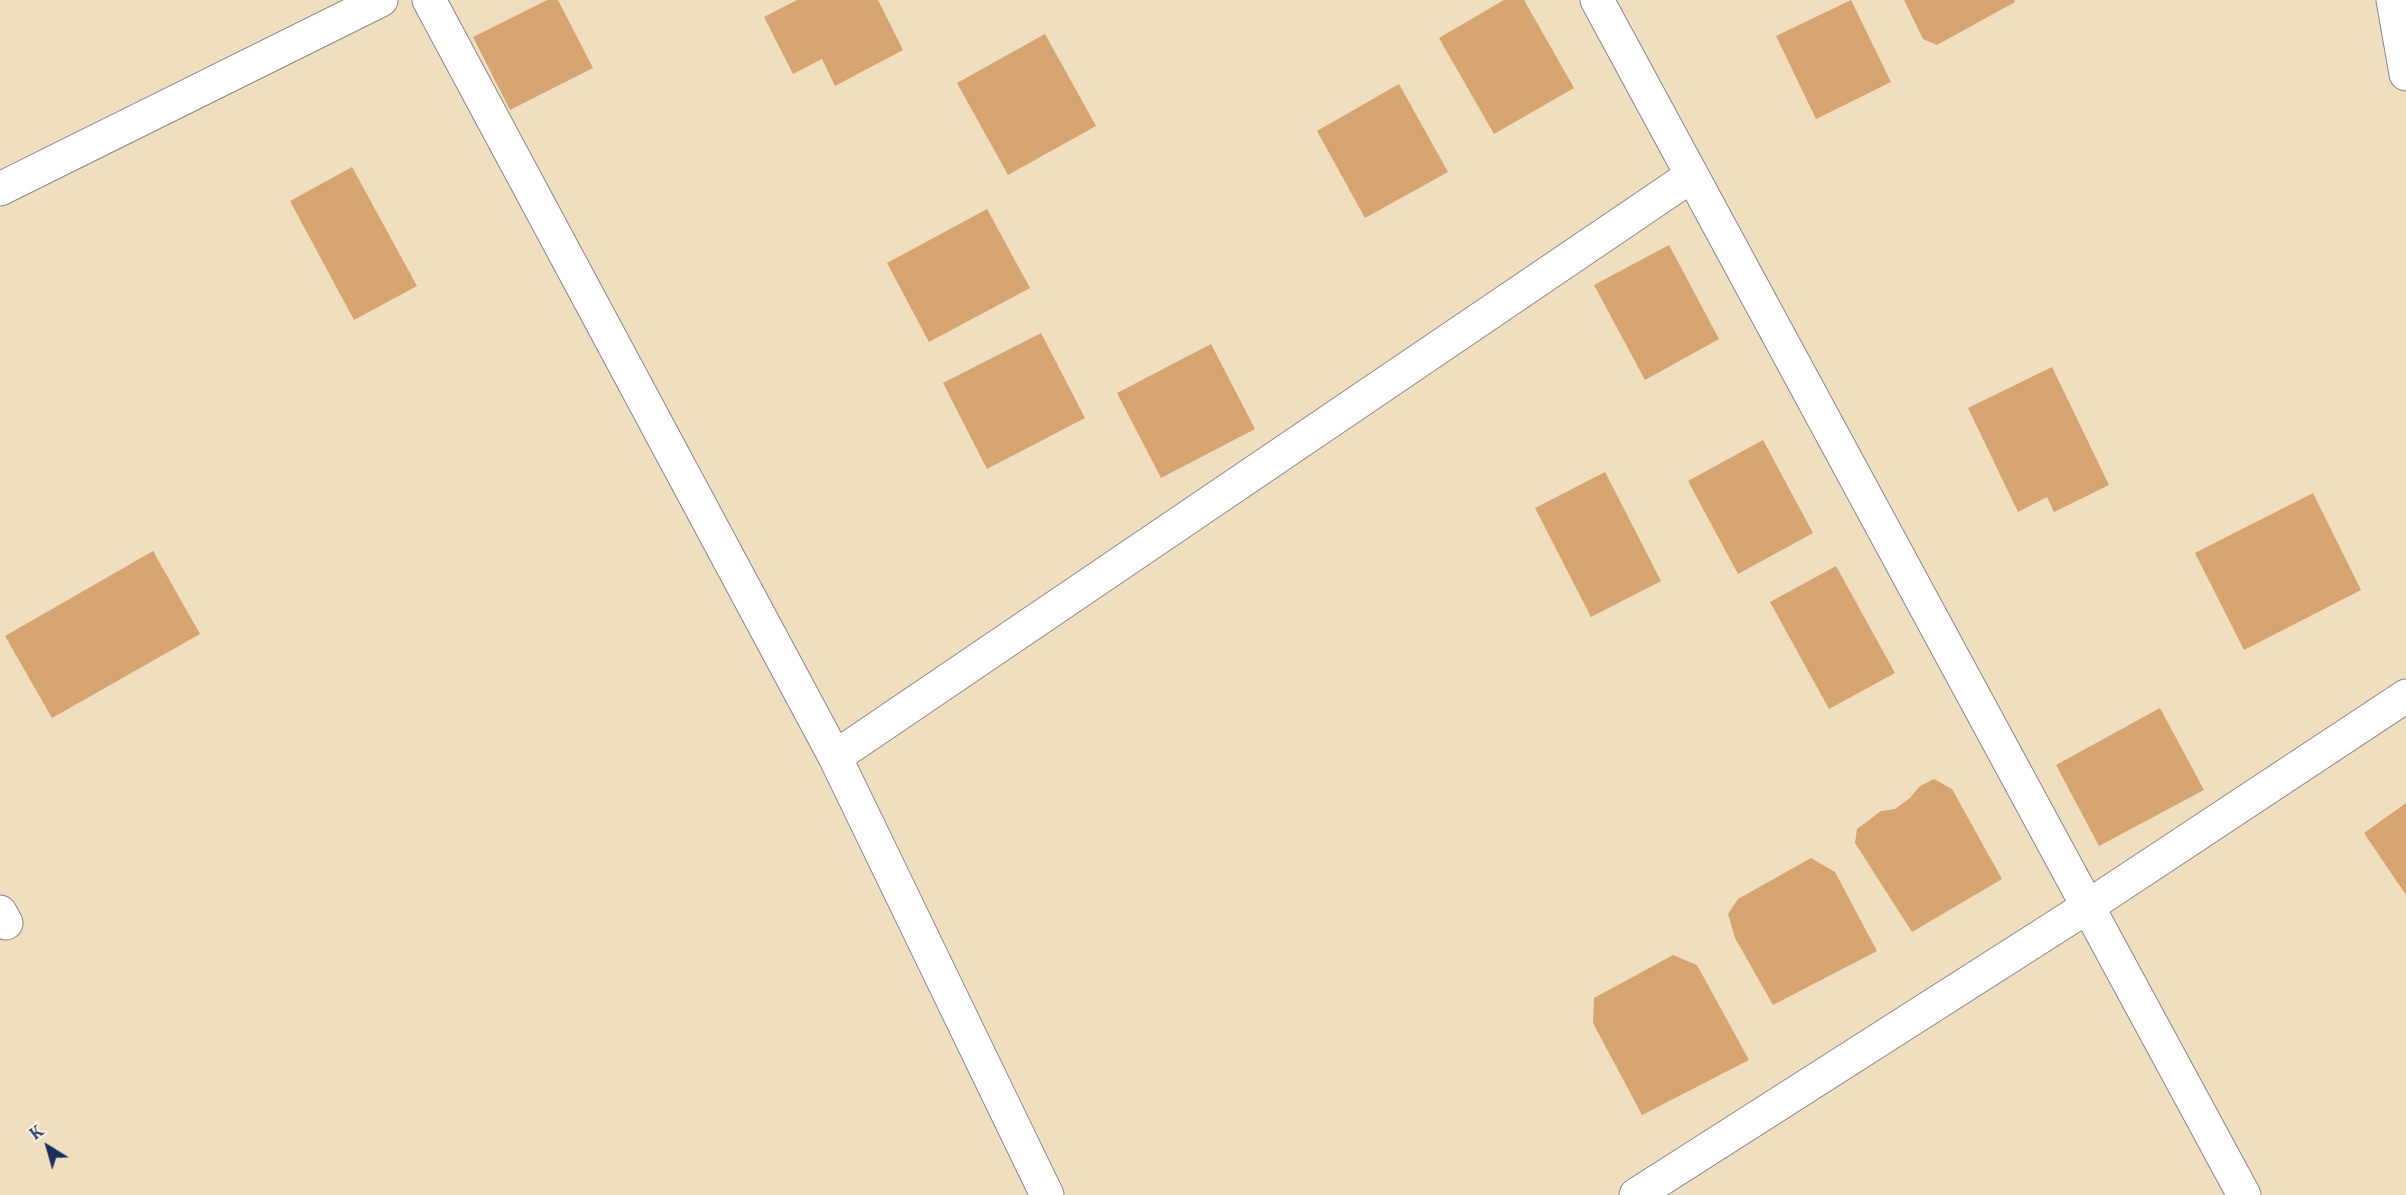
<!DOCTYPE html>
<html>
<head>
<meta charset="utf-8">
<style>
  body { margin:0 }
  #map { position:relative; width:2406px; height:1195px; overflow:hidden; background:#f0dfbe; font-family:Cardo,serif }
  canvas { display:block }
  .north { position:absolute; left:18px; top:1117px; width:60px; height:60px; -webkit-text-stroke:4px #fcf5e5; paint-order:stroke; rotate:323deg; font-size:16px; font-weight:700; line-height:24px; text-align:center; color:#1b2f5e }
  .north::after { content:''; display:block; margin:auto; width:21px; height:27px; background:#1b2f5e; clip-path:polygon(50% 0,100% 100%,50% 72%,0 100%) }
</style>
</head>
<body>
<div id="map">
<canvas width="2406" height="1195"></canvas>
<div class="north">K</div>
</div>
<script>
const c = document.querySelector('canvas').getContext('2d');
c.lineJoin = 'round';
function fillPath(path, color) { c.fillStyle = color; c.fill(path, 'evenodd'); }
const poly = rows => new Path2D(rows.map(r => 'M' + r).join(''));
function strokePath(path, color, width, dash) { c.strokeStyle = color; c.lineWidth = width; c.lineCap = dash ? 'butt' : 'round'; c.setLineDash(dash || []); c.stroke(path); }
const building = poly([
  [547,0,558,0,593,68,510,110,473,37],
  [797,0,878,0,903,50,835,86,822,59,793,74,764,17],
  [1504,0,1524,0,1574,88,1494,134,1439,38],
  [1851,0,1891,82,1816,119,1776,36],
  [1904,0,2014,0,2015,2,1937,45,1923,39],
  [1045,34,1096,126,1008,175,957,83],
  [1399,84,1448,172,1365,218,1317,131],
  [352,167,417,286,354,320,290,201],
  [987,209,1030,288,929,342,887,263],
  [1669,245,1719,339,1645,380,1594,285],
  [1041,333,1085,418,987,469,943,383],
  [1211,344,1255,429,1161,478,1117,393],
  [2052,367,2109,485,2054,512,2047,497,2018,512,1968,408],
  [1763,440,1813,533,1738,574,1688,481],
  [1605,472,1661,581,1591,617,1535,508],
  [2313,493,2361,590,2244,650,2195,553],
  [153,551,200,634,52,718,5,636],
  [1836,566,1895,673,1829,709,1770,602],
  [2160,708,2204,790,2099,846,2056,765],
  [1934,779,1952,789,2002,879,1912,932,1855,843,1857,829,1881,811,1895,809,1910,798,1920,786],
  [2406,803,2406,895,2364,833],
  [1811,858,1835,872,1877,951,1773,1005,1735,938,1728,914,1738,899],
  [1673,955,1697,965,1749,1060,1642,1115,1593,1023,1594,998]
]);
const street = poly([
  [429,0,835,757,1047,1195],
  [1597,0,2244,1195],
  [2393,0,2406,74],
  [0,189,381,0],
  [835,757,1691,176],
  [0,912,6,923],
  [1636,1195,2087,907,2406,696]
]);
fillPath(building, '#d5a471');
strokePath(street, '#86878e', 35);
strokePath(street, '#fff', 33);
</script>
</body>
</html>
